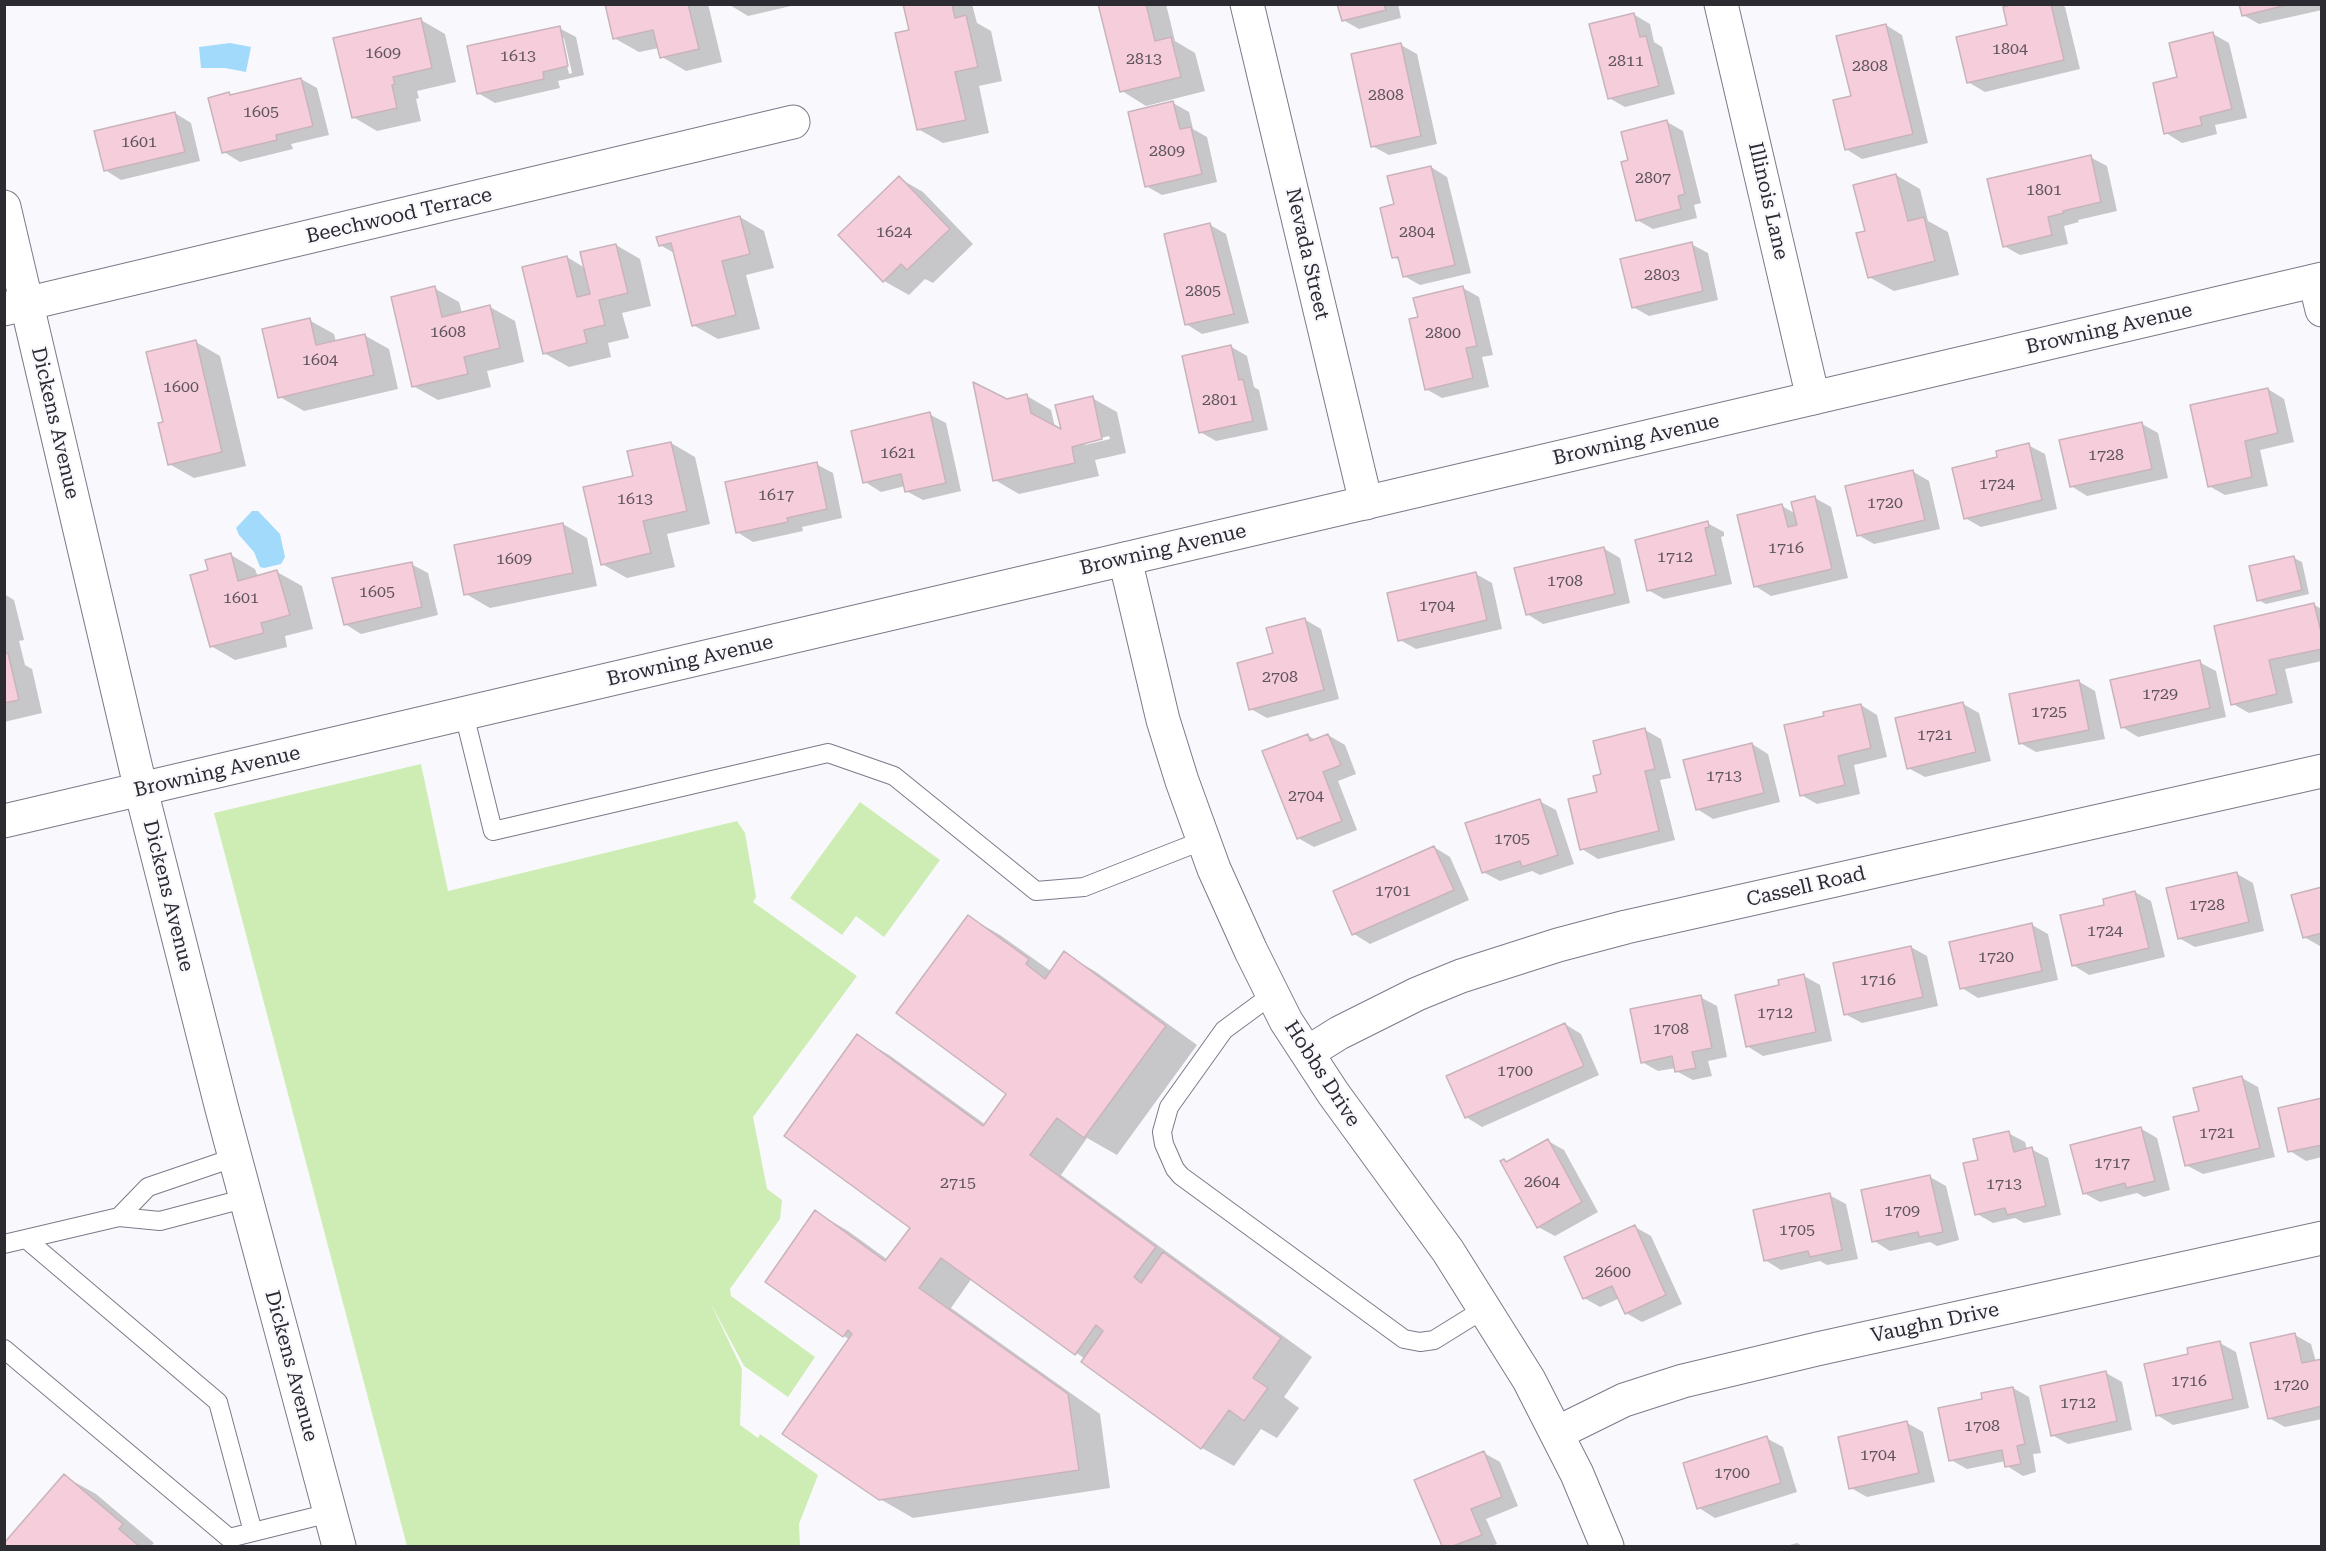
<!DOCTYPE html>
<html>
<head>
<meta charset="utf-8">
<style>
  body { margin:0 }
  #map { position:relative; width:2326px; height:1551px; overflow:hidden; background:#f9f8fc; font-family:"Roboto Serif",serif }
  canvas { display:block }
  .frame { position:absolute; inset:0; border:6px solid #2c2b32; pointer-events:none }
</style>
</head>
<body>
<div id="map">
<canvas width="2326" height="1551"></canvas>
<div class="frame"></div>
</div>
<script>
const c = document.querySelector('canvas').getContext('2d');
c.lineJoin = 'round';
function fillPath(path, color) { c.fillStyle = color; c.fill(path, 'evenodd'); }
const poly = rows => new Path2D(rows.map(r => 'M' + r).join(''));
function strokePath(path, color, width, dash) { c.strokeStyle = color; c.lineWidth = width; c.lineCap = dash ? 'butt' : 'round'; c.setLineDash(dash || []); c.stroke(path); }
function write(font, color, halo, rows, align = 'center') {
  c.font = font + ' "Roboto Serif",serif'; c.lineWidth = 4.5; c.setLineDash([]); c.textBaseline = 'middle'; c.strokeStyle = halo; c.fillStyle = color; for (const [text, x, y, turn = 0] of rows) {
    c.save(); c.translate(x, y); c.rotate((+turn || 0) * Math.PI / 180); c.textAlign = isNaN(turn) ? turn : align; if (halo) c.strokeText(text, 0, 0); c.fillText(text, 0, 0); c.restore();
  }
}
const green = poly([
  [421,764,448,891,737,821,745,833,756,897,753,902,857,976,753,1117,767,1189,782,1200,780,1219,730,1289,731,1296,815,1357,788,1397,744,1366,710,1302,742,1369,740,1425,758,1438,760,1434,818,1475,799,1524,800,1546,407,1546,214,813],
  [860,802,940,860,884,937,856,916,842,935,790,898]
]);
const water = poly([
  [230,43,251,47,246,72,225,68,201,68,199,47],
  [252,511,258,511,280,534,285,557,281,564,264,568,260,567,254,552,239,535,236,528]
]);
const shadow = poly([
  [606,4,708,4,722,62,686,71,662,57,659,48,639,52,614,38],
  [728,4,791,4,791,6,748,16],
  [905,4,972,4,977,23,991,31,1002,81,979,86,989,133,943,143,918,129,911,31],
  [1100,4,1166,4,1175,41,1195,53,1205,91,1146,106,1122,91],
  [1339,4,1398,4,1401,18,1359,29,1343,20],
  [2021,4,2060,4,2065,7,2080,69,1985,92,1968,82,2009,26],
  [2241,4,2322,4,2322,10,2259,24,2243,15],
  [1633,14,1650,24,1654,42,1662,47,1675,94,1625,107,1609,98],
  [421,20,445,34,456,82,417,91,419,98,416,99,421,121,377,131,353,117],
  [1886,25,1902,35,1928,143,1862,159,1846,149,1852,97],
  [559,28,576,37,584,75,558,81,560,88,495,103,478,93],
  [561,38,564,38,572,73,569,74],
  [2213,34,2229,43,2247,118,2215,125,2217,134,2182,143,2166,133,2179,78],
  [1401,45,1417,54,1437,144,1389,155,1372,146],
  [301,79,317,88,329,135,291,144,293,149,240,162,224,152,229,94,233,96],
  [1173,103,1189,112,1193,129,1207,137,1217,182,1162,195,1146,186],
  [175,113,191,123,200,161,121,180,105,170],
  [1667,122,1683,131,1701,203,1694,205,1697,218,1653,229,1637,220,1630,161],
  [2090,157,2107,166,2117,211,2078,220,2079,222,2064,226,2068,244,2020,255,2004,246],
  [1431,167,1447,177,1471,273,1420,285,1404,276,1400,261,1394,257,1396,206],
  [1896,175,1920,189,1928,221,1948,232,1959,275,1894,291,1869,277,1866,232],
  [899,178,923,192,973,244,933,283,925,279,909,295,884,281],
  [740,217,764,231,774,268,746,275,760,329,718,339,693,325,676,254,660,245],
  [1210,225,1226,234,1249,323,1202,334,1186,324],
  [1691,244,1708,253,1718,300,1649,316,1633,307],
  [616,245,640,259,651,306,622,313,629,338,608,343,611,357,569,367,544,353,567,257,585,268],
  [434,288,459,302,462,313,490,307,515,321,524,362,487,371,491,387,438,400,413,386],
  [1463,288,1479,297,1493,355,1482,357,1489,387,1442,398,1426,389,1420,318],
  [309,320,334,334,336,342,364,335,389,349,398,389,304,411,280,397],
  [196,342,220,356,246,466,194,478,169,464,165,423],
  [1230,346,1247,356,1254,387,1259,390,1268,430,1216,441,1200,432],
  [2268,389,2284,399,2294,442,2260,450,2268,486,2225,495,2209,486],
  [1027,396,1051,410,1055,427,1063,431,1092,398,1117,412,1126,453,1095,460,1099,476,1019,494,995,480,1007,401],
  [1109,436,1110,439,1085,445,1085,442],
  [929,414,946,423,961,491,923,500,906,491,905,486,881,492,865,482],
  [2142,424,2158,433,2168,478,2087,496,2071,486],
  [671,443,695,457,710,524,667,534,675,567,627,578,602,564,635,477],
  [2028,445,2045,454,2057,509,1981,527,1965,518,1999,458],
  [816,464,833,473,842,518,802,527,803,531,753,542,737,532],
  [1912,471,1929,481,1940,529,1874,544,1858,535],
  [1815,498,1831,507,1848,578,1771,596,1755,586,1782,506,1796,514],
  [1707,523,1724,532,1724,536,1721,537,1732,584,1664,599,1648,590],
  [563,524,587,538,597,586,490,608,466,594],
  [1603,548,1620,558,1630,603,1543,624,1527,614],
  [231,555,255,569,258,577,277,572,302,586,313,629,285,636,287,647,235,660,211,646],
  [2294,558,2302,562,2309,594,2266,604,2258,600],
  [411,564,428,573,438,615,361,634,345,624],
  [1476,574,1492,583,1502,629,1416,649,1400,640],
  [4,594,14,600,24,640,19,641,25,665,32,669,42,713,4,722],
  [2314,605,2322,609,2322,661,2285,669,2293,703,2249,713,2233,704],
  [1304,619,1321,629,1339,699,1267,718,1251,709,1275,654],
  [2199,662,2216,671,2226,717,2138,737,2122,727],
  [2078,681,2095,691,2105,739,2036,752,2020,743],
  [1963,704,1979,713,1991,761,1925,777,1908,768],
  [1861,705,1877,715,1887,757,1854,765,1860,794,1817,804,1801,795],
  [1645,730,1661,739,1671,778,1660,780,1675,840,1598,859,1582,849,1603,775],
  [1307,735,1316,740,1328,735,1345,745,1356,774,1338,781,1357,830,1314,847,1298,838],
  [1752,744,1768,754,1780,802,1713,819,1697,809],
  [1539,801,1556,810,1574,864,1540,875,1532,871,1500,881,1483,872],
  [1434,847,1450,857,1469,900,1370,944,1354,934],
  [2237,874,2253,883,2264,931,2195,947,2179,938],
  [2322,888,2322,946,2320,946,2304,937],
  [2135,892,2151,901,2165,957,2089,975,2073,965,2106,906],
  [969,917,1000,935,1052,972,1064,953,1096,972,1197,1045,1117,1155,1087,1138,1061,1175,1312,1357,1284,1397,1299,1408,1277,1438,1261,1429,1234,1466,1202,1448,1085,1359,972,1278,951,1308,1100,1414,1110,1488,913,1518,880,1499,850,1340,844,1336,816,1212,848,1231,888,1260,912,1228,857,1036,889,1055,986,1125,1008,1094],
  [2032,925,2048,934,2058,980,1978,998,1962,988],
  [1911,947,1927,956,1938,1006,1862,1023,1845,1014],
  [1804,976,1820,985,1832,1041,1763,1056,1747,1046,1781,987],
  [1700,997,1717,1006,1727,1057,1708,1061,1712,1076,1693,1080,1676,1071,1676,1068,1658,1071,1642,1062],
  [1565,1024,1581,1034,1599,1075,1482,1127,1466,1117],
  [2242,1078,2258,1087,2275,1157,2203,1174,2186,1165,2200,1113],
  [2322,1100,2322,1157,2306,1161,2290,1151],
  [2140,1128,2157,1138,2170,1190,2144,1197,2137,1193,2100,1202,2084,1193],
  [2008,1133,2025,1142,2027,1150,2031,1149,2048,1158,2061,1215,2024,1223,2015,1218,1993,1223,1977,1214,1980,1161],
  [1548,1141,1564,1150,1598,1212,1555,1236,1538,1227,1504,1161,1508,1163],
  [1930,1177,1946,1186,1959,1240,1937,1246,1930,1242,1890,1251,1874,1241],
  [1829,1195,1846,1204,1858,1259,1827,1265,1820,1261,1781,1270,1765,1260],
  [1635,1227,1651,1236,1682,1304,1642,1322,1626,1313,1620,1298,1600,1307,1584,1298],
  [2295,1335,2311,1344,2316,1362,2322,1360,2322,1419,2285,1427,2269,1418],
  [2220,1343,2236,1352,2249,1408,2173,1425,2157,1415,2190,1355],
  [2106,1373,2122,1382,2132,1430,2068,1444,2052,1435],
  [2013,1388,2029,1397,2041,1453,2033,1454,2036,1472,2023,1476,2007,1466,2006,1461,1967,1469,1951,1460,1984,1400],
  [1907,1423,1923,1432,1935,1482,1867,1497,1851,1488],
  [1766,1438,1783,1447,1797,1492,1715,1518,1699,1508],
  [1484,1453,1500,1462,1518,1506,1486,1519,1497,1544,1491,1546,1443,1546,1416,1481],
  [64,1476,96,1494,154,1543,151,1546,4,1546],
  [1797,1543,1803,1546,1786,1546]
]);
const building = poly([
  [605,4,688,4,699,49,660,58,653,30,613,39,605,4],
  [903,4,952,4,955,18,966,15,978,67,955,72,966,120,917,130,895,33,909,30,903,4],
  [1098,4,1146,4,1155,41,1171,37,1181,77,1120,92,1098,4],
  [1337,4,1384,4,1386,10,1342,21,1337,4],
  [2014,4,2051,4,2064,60,1967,83,1956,37,2007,25,2003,7,2014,4],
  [2239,4,2291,4,2242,16,2239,4],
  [1634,13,1640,37,1646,36,1659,86,1608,99,1589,24,1634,13],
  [421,18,432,68,393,77,395,84,392,85,397,108,352,118,333,38,421,18],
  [1886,24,1913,134,1845,150,1833,100,1851,96,1836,36,1886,24],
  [560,26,568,66,543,72,544,79,477,94,467,46,560,26],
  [2213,32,2232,109,2200,117,2202,125,2164,134,2153,83,2177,77,2169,43,2213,32],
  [1401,43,1421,136,1371,147,1351,54,1401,43],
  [301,78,313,126,276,135,277,140,222,153,208,98,229,92,230,95,301,78],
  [1173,101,1180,129,1191,127,1202,174,1145,187,1128,112,1173,101],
  [175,112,185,152,104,171,94,131,175,112],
  [1667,120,1685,194,1678,196,1681,209,1636,221,1621,162,1628,160,1621,132,1667,120],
  [2091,155,2101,202,2063,211,2064,213,2048,217,2052,235,2003,247,1987,179,2091,155],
  [1431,166,1455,265,1403,277,1398,257,1392,258,1380,208,1394,204,1387,176,1431,166],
  [1896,174,1908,221,1924,217,1935,261,1868,278,1856,233,1865,231,1853,185,1896,174],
  [899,176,950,229,907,270,901,264,883,282,838,235,899,176],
  [740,216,750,254,722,261,736,315,692,326,671,243,659,246,656,237,740,216],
  [1210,223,1234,314,1185,325,1164,234,1210,223],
  [1692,242,1703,291,1632,308,1620,259,1692,242],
  [616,244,628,293,599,300,605,325,584,330,587,343,543,354,522,267,567,256,577,297,590,294,580,252,616,244],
  [435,286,442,317,490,305,500,348,464,357,468,374,412,387,391,297,435,286],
  [1463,286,1477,346,1466,348,1473,378,1425,390,1409,319,1418,317,1413,298,1463,286],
  [310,318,316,345,365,334,374,375,278,398,262,329,310,318],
  [196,340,222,452,168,465,158,423,163,422,146,352,196,340],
  [1231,345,1239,380,1243,379,1253,421,1199,433,1182,356,1231,345],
  [973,382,1007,399,1027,394,1031,413,1061,429,1055,405,1093,396,1102,439,1072,447,1075,463,993,481,973,382],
  [2268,388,2278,433,2245,441,2252,477,2208,487,2190,405,2268,388],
  [930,412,946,483,905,492,901,474,863,483,851,431,930,412],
  [2142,422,2152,469,2070,487,2059,440,2142,422],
  [671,442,687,511,643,521,651,553,601,565,583,487,633,476,627,451,671,442],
  [2029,443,2042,500,1964,519,1952,468,1997,457,1996,451,2029,443],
  [817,462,827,509,787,518,788,522,736,533,725,482,817,462],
  [1913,470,1925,520,1857,536,1845,486,1913,470],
  [1815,496,1832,569,1754,587,1737,515,1782,504,1788,527,1797,525,1791,502,1815,496],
  [1708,521,1709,527,1705,528,1716,575,1647,591,1635,540,1708,521],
  [563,523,573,573,464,595,454,545,563,523],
  [1604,547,1615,594,1526,615,1514,568,1604,547],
  [231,553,238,581,277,570,290,615,261,623,264,633,210,647,190,575,208,570,205,560,231,553],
  [2294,556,2302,590,2257,601,2249,566,2294,556],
  [412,562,422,607,344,625,332,578,412,562],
  [1476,572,1487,620,1398,641,1387,593,1476,572],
  [2314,603,2322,636,2322,649,2269,660,2277,694,2231,705,2214,626,2314,603],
  [1305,618,1324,690,1249,710,1237,663,1273,653,1266,628,1305,618],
  [8,653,19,700,4,703,4,654,8,653],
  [2200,660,2210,708,2121,728,2110,680,2200,660],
  [2079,680,2089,730,2019,744,2009,694,2079,680],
  [1963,702,1976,752,1907,769,1895,718,1963,702],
  [1861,704,1871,748,1838,756,1845,785,1800,796,1784,725,1824,716,1823,712,1861,704],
  [1645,728,1655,769,1645,771,1659,831,1580,850,1568,799,1597,792,1593,776,1601,774,1593,741,1645,728],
  [1308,734,1310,741,1328,734,1341,765,1323,772,1342,821,1297,839,1262,751,1308,734],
  [1752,743,1764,793,1696,810,1683,760,1752,743],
  [1540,799,1558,855,1522,867,1520,861,1482,873,1465,823,1540,799],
  [1434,846,1454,890,1352,935,1333,891,1434,846],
  [2237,872,2249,922,2178,939,2166,888,2237,872],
  [2322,887,2322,933,2303,938,2291,895,2322,887],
  [2135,891,2149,948,2072,966,2060,915,2104,905,2103,899,2135,891],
  [968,915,1029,959,1026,964,1045,979,1064,951,1166,1026,1084,1138,1057,1118,1030,1155,1156,1247,1134,1277,1141,1283,1163,1252,1281,1338,1253,1378,1268,1388,1244,1421,1229,1410,1201,1449,1081,1362,1103,1331,1096,1325,1075,1355,941,1258,919,1288,1068,1394,1079,1470,879,1500,782,1434,852,1334,848,1330,843,1337,765,1282,815,1210,885,1261,910,1228,784,1136,857,1034,983,1126,1006,1094,896,1013,968,915],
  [2032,923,2042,971,1960,989,1949,942,2032,923],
  [1911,946,1923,997,1844,1015,1833,963,1911,946],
  [1804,974,1816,1032,1746,1047,1735,995,1779,985,1778,980,1804,974],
  [1701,995,1712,1048,1692,1052,1696,1068,1675,1072,1672,1056,1641,1063,1630,1009,1701,995],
  [1565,1023,1584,1066,1465,1118,1446,1076,1565,1023],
  [2242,1076,2260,1148,2185,1166,2173,1117,2199,1111,2193,1088,2242,1076],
  [2322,1098,2322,1145,2288,1152,2278,1108,2322,1098],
  [2141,1127,2155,1181,2126,1188,2125,1183,2083,1194,2070,1145,2141,1127],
  [2009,1131,2014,1152,2032,1147,2046,1206,2007,1215,2005,1208,1975,1215,1963,1163,1978,1160,1973,1139,2009,1131],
  [1548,1139,1582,1202,1537,1228,1500,1161,1504,1159,1506,1162,1548,1139],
  [1930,1175,1943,1232,1919,1237,1918,1232,1872,1242,1861,1190,1930,1175],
  [1830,1193,1842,1250,1810,1257,1808,1251,1764,1261,1753,1210,1830,1193],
  [1635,1225,1666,1295,1625,1314,1612,1286,1583,1299,1564,1257,1635,1225],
  [2295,1333,2302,1363,2322,1359,2322,1406,2268,1419,2250,1343,2295,1333],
  [2220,1341,2233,1399,2156,1416,2144,1364,2188,1354,2187,1348,2220,1341],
  [2106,1371,2117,1421,2051,1436,2040,1386,2106,1371],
  [2013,1387,2025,1444,2017,1446,2021,1464,2005,1467,2002,1450,1949,1461,1938,1408,1982,1399,1981,1393,2013,1387],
  [1907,1421,1919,1473,1849,1489,1838,1437,1907,1421],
  [1767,1436,1781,1483,1697,1509,1683,1463,1767,1436],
  [1484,1451,1502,1497,1471,1509,1482,1535,1453,1546,1442,1546,1414,1480,1484,1451],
  [64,1474,123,1524,119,1529,139,1546,4,1546,4,1543,64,1474]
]);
const service = poly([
  [464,714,493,831,828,753,894,776,1036,891,1084,887,1204,840],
  [1273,994,1224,1030,1169,1107,1162,1132,1164,1144,1175,1169,1181,1176,1404,1339,1420,1342,1434,1340,1484,1309],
  [119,1217,148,1187,236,1157],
  [26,1239,218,1402,253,1532],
  [4,1244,119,1217,160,1221,247,1198],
  [4,1349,229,1538,330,1513]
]);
const minor = poly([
  [1247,4,1366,503],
  [1721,4,1813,398],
  [2315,281,2322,310],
  [4,309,793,122],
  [1125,559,1163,720,1182,781,1214,869,1251,951,1286,1021,1333,1093,1448,1251,1529,1380,1577,1474,1607,1546],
  [1307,1053,1339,1033,1417,994,1461,976,1558,945,1626,927,2322,771],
  [1557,1433,1624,1400,1683,1381,1817,1349,2322,1238]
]);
const tertiary = poly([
  [4,207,141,790,222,1109,339,1546],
  [4,821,2322,279]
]);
const numberNames = [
  ["1804",2010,49],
  ["1609",383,53],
  ["1613",518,56],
  ["2813",1144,59],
  ["2811",1626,61],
  ["2808",1870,66],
  ["2808",1386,95],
  ["1605",261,112],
  ["1601",139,142],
  ["2809",1167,151],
  ["2807",1653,178],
  ["1801",2044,190],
  ["1624",894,232],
  ["2804",1417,232],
  ["2803",1662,275],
  ["2805",1203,291],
  ["1608",448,332],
  ["2800",1443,333],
  ["1604",320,360],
  ["1600",181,387],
  ["2801",1220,400],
  ["1621",898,453],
  ["1728",2106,455],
  ["1724",1997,484],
  ["1617",776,495],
  ["1613",635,499],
  ["1720",1885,503],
  ["1716",1786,548],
  ["1712",1675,557],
  ["1609",514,559],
  ["1708",1565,581],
  ["1605",377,592],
  ["1601",241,598],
  ["1704",1437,606],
  ["2708",1280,677],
  ["1729",2160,694],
  ["1725",2049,712],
  ["1721",1935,735],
  ["1713",1724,776],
  ["2704",1306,796],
  ["1705",1512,839],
  ["1701",1393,891],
  ["1728",2207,905],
  ["1724",2105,931],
  ["1720",1996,957],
  ["1716",1878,980],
  ["1712",1775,1013],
  ["1708",1671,1029],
  ["1700",1515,1071],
  ["1721",2217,1133],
  ["1717",2112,1163],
  ["2604",1542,1182],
  ["2715",958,1183],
  ["1713",2004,1184],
  ["1709",1902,1211],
  ["1705",1797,1230],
  ["2600",1613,1272],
  ["1716",2189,1381],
  ["1720",2291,1385],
  ["1712",2078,1403],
  ["1708",1982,1426],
  ["1704",1878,1455],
  ["1700",1732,1473]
];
const streetNames = [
  ["Illinois Lane",1768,201,77],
  ["Beechwood Terrace",399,216,-13],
  ["Nevada Street",1307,254,77],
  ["Browning Avenue",2109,329,-13],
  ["Dickens Avenue",55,423,77],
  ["Browning Avenue",1636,440,-13],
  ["Browning Avenue",1163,550,-13],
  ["Browning Avenue",690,661,-13],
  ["Browning Avenue",217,772,-13],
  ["Cassell Road",1806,887,-13],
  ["Dickens Avenue",168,896,76],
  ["Hobbs Drive",1322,1074,57],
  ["Vaughn Drive",1935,1323,-12],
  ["Dickens Avenue",291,1366,75]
];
fillPath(green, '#ceedb4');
fillPath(water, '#a2dafb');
fillPath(shadow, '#0003');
fillPath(building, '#f6cddb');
strokePath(building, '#c9b4bb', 1.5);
strokePath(service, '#7c7a8a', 20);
strokePath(minor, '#7c7a8a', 35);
strokePath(tertiary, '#7c7a8a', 35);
strokePath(service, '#fff', 18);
strokePath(minor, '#fff', 33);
strokePath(tertiary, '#fff', 33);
write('16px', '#5e545c', null, numberNames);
write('20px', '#2c2b32', '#f9f8fc', streetNames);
</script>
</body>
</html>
